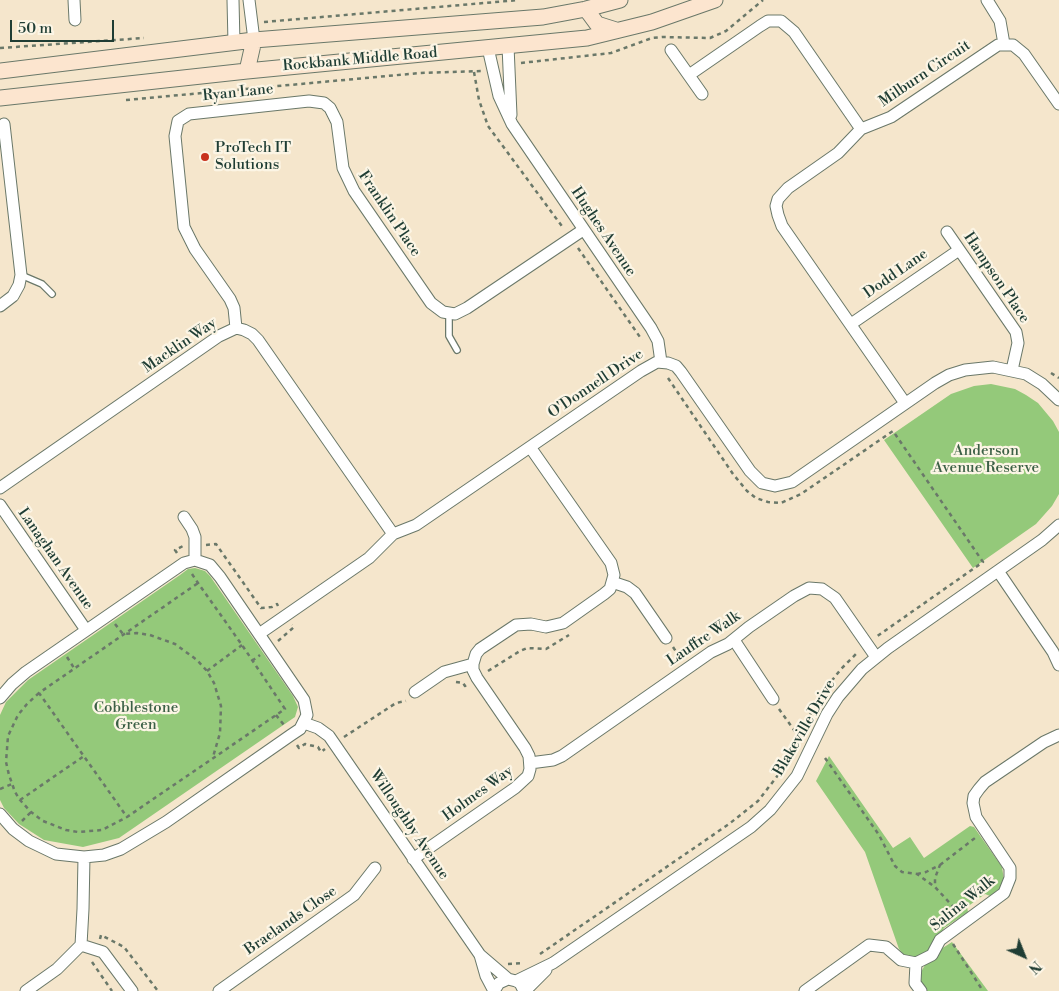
<!DOCTYPE html>
<html>
<head>
<meta charset="utf-8">
<style>
  body { margin:0 }
  #map { position:relative; width:1059px; height:991px; overflow:hidden; background:#f5e6cc; font-family:"Libre Bodoni",serif }
  canvas { display:block }
  .north { position:absolute; left:999px; top:931px; width:50px; height:50px; -webkit-text-stroke:4px #fcf5e5; paint-order:stroke; rotate:136deg; font-size:14px; font-weight:700; line-height:20px; text-align:center; color:#1f3d34 }
  .north::after { content:''; display:block; margin:auto; width:18px; height:22px; background:#1f3d34; clip-path:polygon(50% 0,100% 100%,50% 72%,0 100%) }
  .scale { position:absolute; left:10px; top:20px; width:104px; height:22px; box-sizing:border-box; border:2px solid #1f3d34; border-top:0; padding-left:6px; font-size:15px; line-height:18px; white-space:nowrap; color:#1f3d34; -webkit-text-stroke:4px #fcf5e5; paint-order:stroke }
</style>
</head>
<body>
<div id="map">
<canvas width="1059" height="991"></canvas>
<div class="north">N</div>
<div class="scale">50 m</div>
</div>
<script>
const c = document.querySelector('canvas').getContext('2d');
c.lineJoin = 'round';
function fillPath(path, color) { c.fillStyle = color; c.fill(path, 'evenodd'); }
const poly = rows => new Path2D(rows.map(r => 'M' + r).join(''));
function strokePath(path, color, width, dash) { c.strokeStyle = color; c.lineWidth = width; c.lineCap = dash ? 'butt' : 'round'; c.setLineDash(dash || []); c.stroke(path); }
function write(font, color, halo, rows, align = 'center') {
  c.font = font + ' "Libre Bodoni",serif'; c.lineWidth = 4.5; c.setLineDash([]); c.textBaseline = 'middle'; c.strokeStyle = halo; c.fillStyle = color; for (const [text, x, y, turn = 0] of rows) {
    c.save(); c.translate(x, y); c.rotate((+turn || 0) * Math.PI / 180); c.textAlign = isNaN(turn) ? turn : align; if (halo) c.strokeText(text, 0, 0); c.fillText(text, 0, 0); c.restore();
  }
}
const green = poly([
  [991,384,1015,389,1026,395,1038,403,1053,421,1059,432,1059,494,1052,506,1036,524,973,568,884,440,951,394,974,386],
  [195,568,205,571,210,576,293,696,298,707,295,717,119,838,83,847,44,840,19,824,4,808,0,800,0,715,6,702,28,680,180,575,188,569],
  [829,756,893,848,910,837,924,858,970,826,974,827,1002,867,1004,880,999,889,990,896,985,894,967,907,968,912,944,928,930,950,917,958,904,955,899,949,865,852,816,781],
  [952,942,988,991,927,991,921,983,921,972,925,965,936,958,941,949]
]);
const path = poly([
  [264,22,519,0],
  [0,48,144,38],
  [521,63,611,53,652,38,663,37,710,38,726,31,763,0],
  [474,72,479,100,488,126,564,229],
  [126,100,420,73,481,71],
  [578,248,642,340],
  [1051,373,1059,378],
  [668,378,733,474,747,491,756,498,768,502,781,503,801,494,893,431,983,562,876,637],
  [206,545,216,544,261,608,272,607,277,604,278,606],
  [177,553,175,550,183,546],
  [192,574,198,583,242,645,285,709,127,817,39,693,198,583],
  [115,624,123,634,137,633,150,635,175,644,197,660,207,671,214,683,221,706,220,733,213,757],
  [278,641,294,627,292,625],
  [673,647,681,659],
  [67,657,74,668],
  [252,661,260,655],
  [207,671,242,645],
  [488,671,520,651,527,648,546,649,569,635],
  [456,682,463,683,465,686,468,684],
  [39,693,27,704,18,715,8,736,6,762,9,775,15,792,20,800,31,812,43,821,66,830,78,832,102,830,127,817],
  [779,709,799,737],
  [276,715,284,725],
  [344,737,396,703,406,701],
  [297,745,299,748,305,744,318,747,321,752,325,749],
  [825,758,879,835,895,866,902,872,917,874,935,887,959,913],
  [0,789,12,784],
  [20,800,84,756],
  [22,821,31,812],
  [940,865,975,838],
  [917,874,926,872,940,865,935,878,935,887],
  [100,939,101,935,124,947,158,991],
  [953,944,983,991],
  [540,954,729,824,758,801,782,770,819,697,841,669,858,652],
  [92,962,112,991],
  [508,964,523,963]
]);
const lane = poly([
  [21,275,42,284,52,294],
  [449,314,449,336,457,350]
]);
const street = poly([
  [74,0,75,20],
  [233,0,234,43],
  [249,0,254,40],
  [987,0,1000,21,1004,44],
  [508,46,511,115],
  [488,48,499,96,512,124,651,328,658,341,661,362],
  [671,50,702,94],
  [689,75,760,26,768,21,781,21,794,32,861,129],
  [947,232,1016,332,1018,343,1012,370],
  [0,306,13,296,19,285,21,275,4,124],
  [851,324,959,250],
  [236,328,234,308,230,299,195,249,184,227,175,136,178,121,189,114,309,101,324,103,330,108,337,122,343,168,354,191,431,303,443,312,455,314,467,308,583,230],
  [905,403,782,226,778,215,776,206,778,199,788,188,838,153,861,129,891,117,998,45,1013,45,1024,54,1059,104],
  [0,488,219,336,236,328,244,330,252,334,258,340,393,534],
  [0,505,86,630],
  [184,517,192,529,195,537,195,560],
  [998,571,1053,652,1059,665],
  [612,582,627,587,635,593,666,638],
  [259,634,369,558,393,534,416,525,641,371,657,362,668,363,676,366,681,372,750,471,762,483,775,486,792,482,935,383,949,375,965,370,993,367,1026,374,1042,384,1059,400],
  [734,640,773,699],
  [415,692,444,672,473,664],
  [0,698,12,684,26,672,184,563,195,560,210,565,220,577,304,700,307,715,300,729,291,735,166,822,121,849,104,855,84,857,56,854,29,841,13,829,0,814],
  [304,723,318,728,329,736,480,955,508,979],
  [530,763,553,760,562,756,711,652,728,644,749,627,794,596,809,588,822,589,835,598,876,657],
  [413,859,515,788,528,776,530,769,529,756,525,748,477,678,473,670,473,664,476,654,480,649,516,625,531,624,546,627,563,623,604,594,610,589,614,575,611,563,530,447],
  [81,945,103,952,132,991],
  [480,955,486,976,494,991],
  [916,963,915,983,921,991],
  [516,981,553,963,751,827,770,810,797,776,827,714,838,697,862,669,888,648,1042,540,1059,525],
  [26,991,57,969,81,945,83,909,84,857],
  [219,991,354,895,375,868],
  [494,991,499,983,508,979,516,981,520,983,524,991],
  [525,991,546,970],
  [805,991,869,945,886,947,901,960,916,963,932,955,940,940,1004,893,1010,878,1010,868,976,817,973,803,974,796,979,789,985,782,1044,742,1059,735]
]);
const secondary = poly([
  [586,9,597,24,616,30],
  [0,71,254,40,543,17,586,9,620,0],
  [247,71,254,40],
  [0,98,247,71,587,38,652,22,715,0]
]);
const markers = [
  [205,157,5,"#c8321e"]
];
const streetNames = [
  ["Rockbank Middle Road",360,60,-5],
  ["Milburn Circuit",925,74,-34],
  ["Ryan Lane",238,93,-6],
  ["Franklin Place",389,214,56],
  ["Hughes Avenue",603,232,56],
  ["Dodd Lane",896,274,-35],
  ["Hampson Place",996,278,56],
  ["Macklin Way",180,346,-34],
  ["O'Donnell Drive",596,384,-34],
  ["Lanaghan Avenue",55,559,55],
  ["Lauffre Walk",704,639,-34],
  ["Blakeville Drive",805,728,-60],
  ["Holmes Way",478,794,-36],
  ["Willoughby Avenue",409,825,56],
  ["Salina Walk",963,904,-39],
  ["Braelands Close",291,921,-35]
];
const poiNames = [
  ["ProTech IT",215,148],
  ["Solutions",215,165]
];
const parkNames = [
  ["Anderson",986,451],
  ["Avenue Reserve",986,468],
  ["Cobblestone",136,708],
  ["Green",136,725]
];
fillPath(green, '#94c97a');
strokePath(lane, '#6a7869', 8);
strokePath(street, '#6a7869', 13);
strokePath(secondary, '#6a7869', 17);
strokePath(path, '#6a7869', 2.5, [4, 4]);
strokePath(lane, '#fff', 5.5);
strokePath(street, '#fff', 11);
strokePath(secondary, '#fce5cf', 15);
for (const [x, y, r, color] of markers) { const dot = new Path2D(); dot.arc(x, y, r, 0, 2 * Math.PI); c.fillStyle = color; c.fill(dot); strokePath(dot, '#fcf5e5', 2); }
write('15px', '#1f3d34', '#fcf5e5', streetNames);
write('15px', '#1f3d34', '#fcf5e5', poiNames, 'left');
write('15px', '#3c6046', '#fcf5e5', parkNames);
</script>
</body>
</html>
